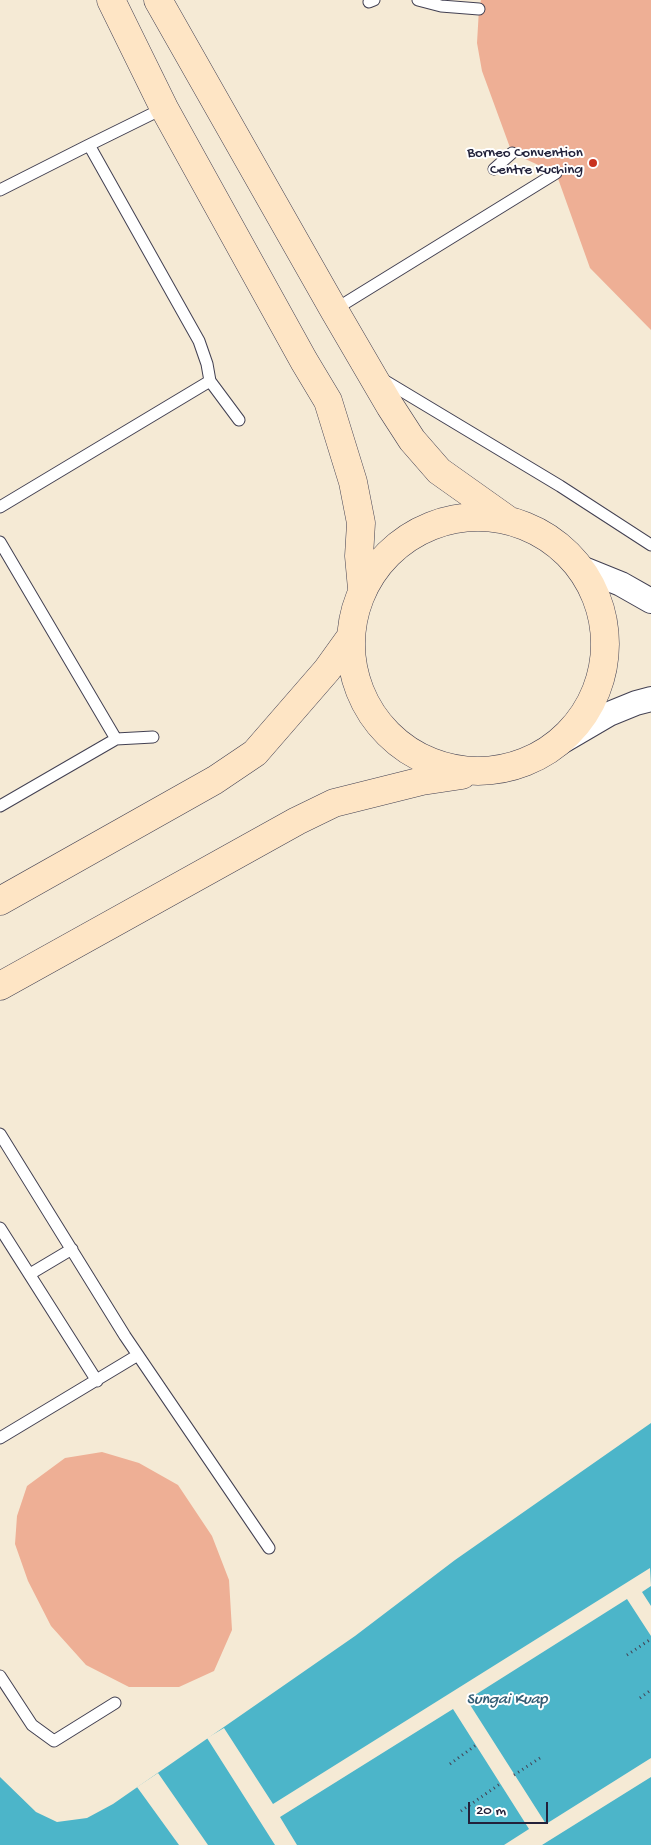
<!DOCTYPE html>
<html>
<head>
<meta charset="utf-8">
<style>
  body { margin:0 }
  #map { position:relative; width:651px; height:1845px; overflow:hidden; background:#f5ead5; font-family:"Gochi Hand",sans-serif }
  canvas { display:block }
  .scale { position:absolute; left:468px; top:1802px; width:80px; height:22px; box-sizing:border-box; border:2px solid #22223b; border-top:0; padding-left:6px; font-size:15px; line-height:18px; white-space:nowrap; color:#22223b; -webkit-text-stroke:4px #fff; paint-order:stroke }
</style>
</head>
<body>
<div id="map">
<canvas width="651" height="1845"></canvas>
<div class="scale">20 m</div>
</div>
<script>
const c = document.querySelector('canvas').getContext('2d');
c.lineJoin = 'round';
function fillPath(path, color) { c.fillStyle = color; c.fill(path, 'evenodd'); }
const poly = rows => new Path2D(rows.map(r => 'M' + r).join(''));
function strokePath(path, color, width, dash) { c.strokeStyle = color; c.lineWidth = width; c.lineCap = dash ? 'butt' : 'round'; c.setLineDash(dash || []); c.stroke(path); }
function write(font, color, halo, rows, align = 'center') {
  c.font = font + ' "Gochi Hand",sans-serif'; c.lineWidth = 4; c.setLineDash([]); c.textBaseline = 'middle'; c.strokeStyle = halo; c.fillStyle = color; for (const [text, x, y, turn = 0] of rows) {
    c.save(); c.translate(x, y); c.rotate((+turn || 0) * Math.PI / 180); c.textAlign = isNaN(turn) ? turn : align; if (halo) c.strokeText(text, 0, 0); c.fillText(text, 0, 0); c.restore();
  }
}
const water = poly([
  [651,1423,651,1845,0,1845,0,1777,36,1812,57,1822,87,1818,113,1804,355,1636,455,1560]
]);
const pier = poly([
  [650,1568,651,1586,642,1592,651,1606,651,1636,627,1599,467,1700,546,1824,651,1758,651,1777,542,1845,504,1845,529,1829,453,1709,280,1817,297,1845,275,1845,207,1738,224,1728,273,1804],
  [158,1773,208,1845,179,1845,137,1787]
]);
const building = poly([
  [481,0,651,0,651,330,590,268,556,173,512,153,482,71,477,43,479,9],
  [102,1452,139,1463,178,1485,212,1536,229,1580,232,1630,214,1671,179,1687,129,1687,86,1665,51,1626,28,1581,15,1544,17,1516,27,1486,65,1458]
]);
const path = poly([
  [627,1655,651,1639],
  [640,1698,651,1690],
  [450,1764,476,1745],
  [514,1775,540,1758],
  [461,1811,500,1784]
]);
const service = poly([
  [418,0,441,6,479,9],
  [369,2,374,0],
  [89,145,164,108],
  [494,169,512,153],
  [0,190,89,145,199,341,207,364,210,381,0,507],
  [334,310,556,173],
  [382,379,560,486,651,545],
  [210,381,239,420],
  [0,542,116,739,153,737],
  [0,806,116,739],
  [0,1134,125,1336,269,1548],
  [0,1228,97,1381],
  [30,1274,72,1249],
  [0,1438,138,1355],
  [0,1676,32,1725,54,1741,115,1703]
]);
const minor = poly([
  [579,567,621,584,651,601],
  [556,745,609,714,636,703,651,699]
]);
const secondary = poly([
  [111,0,164,108,304,361,328,401,353,482,361,523,359,556,362,589],
  [158,0,334,310,390,406,412,440,439,471,508,520],
  '351 644a127 127 0 1 1 254 0a127 127 0 1 1-254 0Z',
  [0,901,215,780,255,753,327,670,350,638],
  [0,986,297,821,334,803,422,781,462,775]
]);
const markers = [
  [593,163,5,"#c8321e"]
];
const poiNames = [
  ["Borneo Convention",583,154],
  ["Centre Kuching",583,171]
];
const waterNames = [
  ["Sungai Kuap",507,1701]
];
fillPath(water, '#4cb5c9');
fillPath(pier, '#f5ead5');
fillPath(building, '#eeaf95');
strokePath(service, '#424052', 13);
strokePath(minor, '#424052', 26);
strokePath(secondary, '#424052', 29);
strokePath(path, '#424052', 3, [1, 4]);
strokePath(service, '#fff', 11);
strokePath(minor, '#fff', 24);
strokePath(secondary, '#fee5c5', 28);
for (const [x, y, r, color] of markers) { const dot = new Path2D(); dot.arc(x, y, r, 0, 2 * Math.PI); c.fillStyle = color; c.fill(dot); strokePath(dot, '#fff', 2); }
write('15px', '#22223b', '#fff', poiNames, 'right');
write('italic 16px', '#335d74', '#fff', waterNames);
</script>
</body>
</html>
